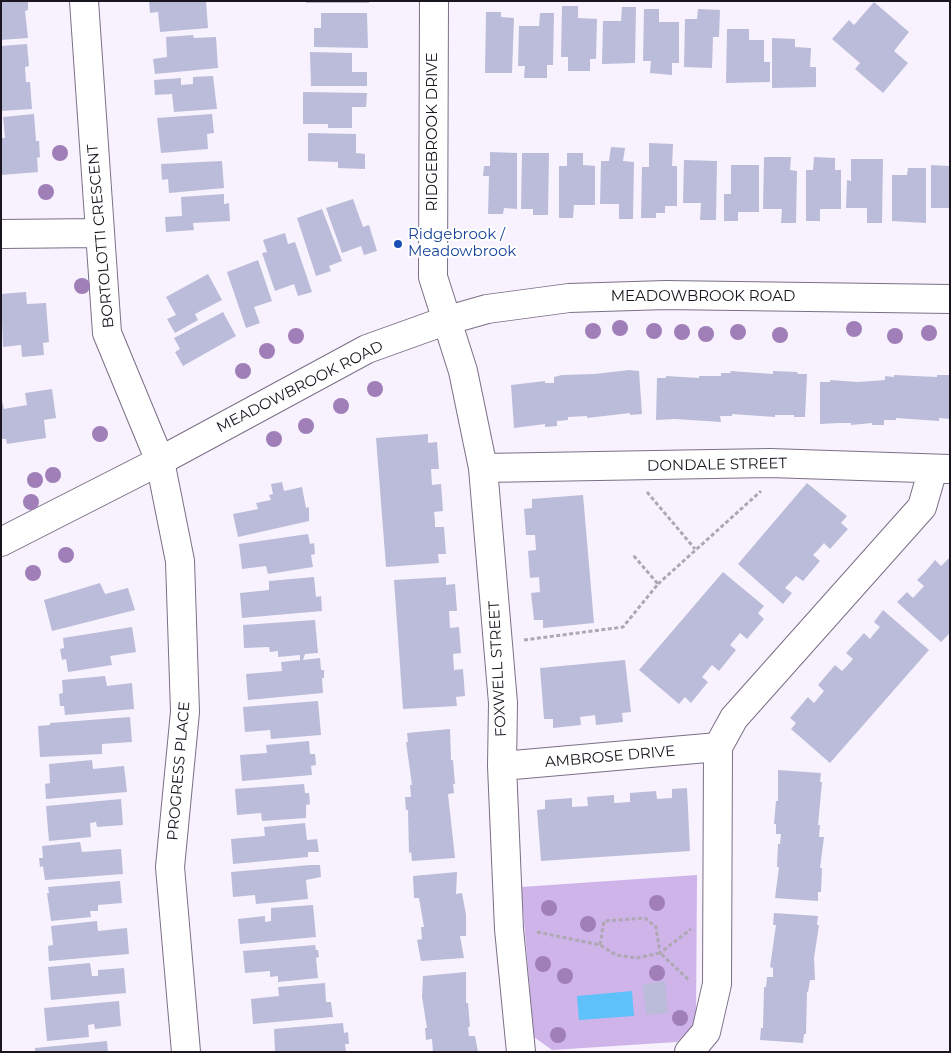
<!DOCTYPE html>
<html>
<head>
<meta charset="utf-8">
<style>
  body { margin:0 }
  #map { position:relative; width:951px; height:1053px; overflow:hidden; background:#f7f2fd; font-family:Montserrat,sans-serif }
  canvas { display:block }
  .frame { position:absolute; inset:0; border:2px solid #1a151e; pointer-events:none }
</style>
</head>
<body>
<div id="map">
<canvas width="951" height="1053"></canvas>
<div class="frame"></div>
</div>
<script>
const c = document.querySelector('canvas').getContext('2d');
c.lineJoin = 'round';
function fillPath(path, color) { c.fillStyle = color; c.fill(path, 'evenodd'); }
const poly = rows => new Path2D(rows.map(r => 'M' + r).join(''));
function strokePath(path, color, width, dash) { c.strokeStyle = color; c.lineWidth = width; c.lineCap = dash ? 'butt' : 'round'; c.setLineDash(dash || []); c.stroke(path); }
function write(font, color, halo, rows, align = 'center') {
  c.font = font + ' Montserrat,sans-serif'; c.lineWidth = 4; c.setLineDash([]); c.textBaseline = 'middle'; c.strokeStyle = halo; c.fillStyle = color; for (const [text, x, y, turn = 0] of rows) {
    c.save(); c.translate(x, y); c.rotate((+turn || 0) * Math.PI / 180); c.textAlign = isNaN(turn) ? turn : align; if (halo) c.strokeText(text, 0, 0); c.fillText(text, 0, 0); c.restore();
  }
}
const green = poly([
  [697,875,696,1023,677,1042,552,1050,534,1037,521,887]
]);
const water = poly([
  [632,991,634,1016,579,1020,577,996]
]);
const building = poly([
  [1,1,28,1,28,10,25,11,28,38,1,40],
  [149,1,206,1,208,28,160,32,158,12,150,13],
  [306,1,369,1,369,3,306,3],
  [874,2,909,32,894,51,908,63,883,93,855,69,860,63,832,39,849,20,854,25],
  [562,6,578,6,578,18,597,19,596,59,590,59,590,71,568,71,568,57,561,57],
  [622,7,636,7,635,63,602,64,603,21,621,21],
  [644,9,659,9,659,22,679,22,679,63,672,63,672,75,650,73,651,61,643,61],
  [698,9,720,10,719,37,713,37,712,68,684,67,685,19,697,19],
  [486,12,501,12,501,17,514,18,512,73,485,73],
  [321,13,367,13,368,48,314,47,314,28,321,28],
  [540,13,554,13,553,65,547,65,547,78,524,78,525,66,518,66,519,26,539,26],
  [727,29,749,29,749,40,764,40,764,62,770,62,770,82,726,83],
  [193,35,194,38,216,37,218,68,155,74,153,59,167,57,166,37],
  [772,38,795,39,795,47,811,48,810,67,816,67,816,87,772,88],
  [27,44,29,66,25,67,26,82,30,82,32,109,1,111,1,46],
  [310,52,352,53,352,72,367,72,367,86,311,86],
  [213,76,217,109,174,112,172,94,155,95,154,80,181,78,181,85,193,84,193,77],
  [303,92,367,93,366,107,352,107,352,128,328,128,328,124,303,124],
  [34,114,36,141,39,141,40,157,37,158,38,172,1,175,1,138,5,138,3,117],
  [212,114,214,133,207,134,208,149,161,153,157,118],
  [308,133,356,134,356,153,365,154,365,169,338,168,338,162,308,161],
  [649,143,673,144,672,166,677,166,677,206,665,206,665,213,656,213,656,218,641,218,642,167,649,167],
  [611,147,625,148,623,161,634,162,633,219,619,219,619,204,600,204,601,161,609,161],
  [490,152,517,153,517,209,504,208,503,214,488,214,489,176,483,176,484,166,490,166],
  [522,153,549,153,548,215,533,215,533,209,521,209],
  [567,153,583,153,583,165,595,166,595,205,574,205,573,218,559,218,559,166,567,166],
  [764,157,791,157,790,170,797,171,796,223,781,223,782,209,763,209],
  [814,157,835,158,835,170,841,170,841,209,820,209,820,221,806,221,806,170,813,170],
  [851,159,883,159,882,223,867,223,867,208,846,208,847,180,851,181],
  [684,160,717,161,716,220,700,220,701,203,683,203],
  [222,161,224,188,169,193,168,179,162,180,161,164],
  [731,165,759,165,759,212,738,212,738,221,724,221,724,194,731,194],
  [931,165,950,166,950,208,931,208],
  [908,168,926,168,926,223,892,221,892,175,907,175],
  [224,194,224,204,229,203,230,221,193,223,194,230,166,232,165,217,182,216,181,197],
  [353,199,363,227,369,225,377,251,364,255,361,246,342,253,326,208],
  [322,209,342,261,329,266,331,271,316,276,297,218],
  [285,233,288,244,295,242,312,292,298,296,294,284,275,291,262,253,267,252,263,240],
  [258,260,272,301,254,307,260,323,246,328,227,272],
  [208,274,222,300,195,314,198,320,175,333,167,319,176,315,166,297],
  [26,292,27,304,46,303,49,342,43,343,44,355,22,357,21,345,3,347,1,294],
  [223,312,236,336,183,366,175,352,180,349,174,338],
  [629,370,639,371,642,414,630,415,630,413,587,418,587,416,568,417,568,420,557,421,557,426,545,427,545,424,514,428,511,385,545,381,545,383,554,383,554,377,562,375,595,374],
  [730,371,773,374,773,371,797,372,798,374,807,374,805,417,794,417,794,415,775,415,775,417,732,414,732,416,720,416,721,422,675,419,656,420,657,378,666,378,666,376,699,378,699,376,721,376,721,373,731,373],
  [894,375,937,377,937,375,950,375,950,419,939,418,939,421,896,418,896,420,884,420,884,425,872,425,872,423,851,425,851,423,839,423,820,424,820,382,830,382,830,380,858,382,885,380,885,376,894,377],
  [52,389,56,418,44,420,46,438,7,444,6,439,1,439,1,396,4,409,27,405,25,393],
  [428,434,428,443,437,442,439,469,431,469,432,485,441,484,443,511,434,512,435,521,435,527,444,527,446,554,438,554,439,563,386,567,376,438],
  [282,482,284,491,302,487,306,508,309,507,309,521,238,537,233,514,258,509,256,503,271,500,269,495,273,494,271,484],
  [807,483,847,516,841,523,848,529,830,549,824,543,818,550,813,555,820,561,803,581,796,576,785,588,792,593,783,604,738,564],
  [583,495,594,623,543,628,543,620,534,620,531,593,540,592,539,577,530,578,528,551,536,550,535,535,526,535,524,509,532,508,532,499],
  [308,534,310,544,314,543,315,554,311,555,313,567,268,574,266,566,242,569,239,544],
  [950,557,950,633,941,642,897,602,907,592,913,598,924,586,917,580,925,572,935,560,941,566],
  [723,572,764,606,758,613,764,619,747,639,740,633,730,645,736,650,719,671,712,665,702,677,708,682,691,703,685,697,679,704,639,670],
  [314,577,316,597,321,596,322,611,242,618,240,593,269,590,269,581],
  [446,577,446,585,455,584,457,611,449,611,450,628,459,627,461,653,453,654,454,670,463,669,465,696,456,697,457,706,403,709,394,580],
  [100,583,105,594,128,588,135,610,52,631,44,600],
  [883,610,929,650,830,763,791,729,796,723,790,718,808,697,814,703,824,691,818,685,835,665,842,671,846,667,853,659,846,653,864,633,870,639,873,635,880,627,874,622],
  [315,620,318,653,305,654,303,660,320,658,321,670,324,670,324,678,322,678,323,693,248,700,246,674,282,671,281,662,300,660,300,655,278,657,278,651,270,652,269,647,244,648,243,625],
  [132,627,136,652,110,656,112,665,68,672,66,659,62,660,60,649,64,648,63,638],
  [625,660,631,712,622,713,623,722,596,725,595,715,580,717,581,725,553,728,553,719,544,719,540,668],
  [105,676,107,686,132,683,134,709,65,715,64,706,60,706,59,694,63,693,62,680],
  [318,701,321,735,271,739,270,730,245,732,243,707],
  [130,717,132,742,102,744,102,754,40,757,38,726,50,725,50,723],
  [450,729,451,760,453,760,455,784,453,784,454,793,448,794,455,858,412,861,411,852,409,853,408,810,406,810,405,797,411,797,410,785,412,785,406,742,408,742,407,733],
  [309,741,310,754,315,754,316,765,311,766,312,775,242,781,240,755,267,753,266,745],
  [92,760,93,769,124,766,127,792,46,799,45,784,50,783,49,764],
  [778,770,821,773,820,782,822,782,818,825,820,825,819,837,824,837,820,868,822,868,821,892,818,892,818,901,775,898,779,867,777,867,778,844,780,844,781,834,776,834,776,824,774,824,776,801,778,801],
  [304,784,305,793,309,793,310,804,306,805,306,818,262,821,261,813,237,815,235,789],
  [687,788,690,851,541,861,537,810,545,809,545,800,572,798,572,807,588,806,587,797,614,795,614,803,630,802,630,793,656,791,657,799,672,798,672,789],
  [121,799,123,825,97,827,96,822,90,823,91,837,49,841,46,806],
  [305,823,307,840,317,839,319,852,308,852,308,857,233,864,231,839,265,836,264,827],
  [80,842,82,852,121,849,123,874,45,880,43,866,40,867,39,858,43,858,42,846],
  [310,865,320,865,321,877,306,880,308,899,256,904,255,895,233,897,231,872],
  [457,872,456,894,462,893,466,915,466,936,460,936,464,958,421,961,417,940,422,939,421,927,424,927,419,898,414,898,413,876],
  [120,881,122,903,98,905,98,911,90,911,91,917,51,921,47,893,49,893,48,887],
  [313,905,316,937,240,944,238,919,265,916,265,922,271,921,271,908],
  [774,913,818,916,817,925,819,925,814,958,815,980,810,980,808,992,807,992,806,1034,804,1034,803,1043,760,1040,761,1028,763,1028,764,987,766,987,767,977,773,977,773,968,770,967,776,925,773,925],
  [97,921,98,931,127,928,129,954,49,961,48,946,53,945,51,926],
  [315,945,316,950,318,950,319,957,316,958,318,978,278,982,278,976,270,977,270,971,245,973,243,951],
  [90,963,92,976,98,976,98,970,124,968,126,993,51,1000,48,967],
  [466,972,466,1003,468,1003,470,1027,468,1027,469,1036,475,1036,478,1052,433,1052,432,1039,426,1040,425,1028,427,1028,422,997,423,976],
  [665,981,668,1013,646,1015,643,984],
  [325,983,326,1002,331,1002,333,1017,253,1024,251,999,279,996,278,987],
  [119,1001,121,1026,95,1029,94,1024,88,1025,89,1037,47,1041,44,1008],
  [343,1023,344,1033,348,1032,349,1044,345,1044,346,1052,275,1052,274,1029],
  [107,1041,108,1052,35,1052,35,1048]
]);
const path = poly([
  [647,492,695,549],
  [658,584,761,491],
  [524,640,623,627,658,584,633,555],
  [537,932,600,945,616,955,637,958,660,953,690,981],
  [600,945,604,921,645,918,656,927,660,953,691,929]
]);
const minor = poly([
  [84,1,107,333,160,461,180,561,185,712,170,867,186,1052],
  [434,1,433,277,463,371,483,468,503,703,502,766,509,929,521,1052],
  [1,234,99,233],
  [483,468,770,463,950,469],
  [502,766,718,747],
  [689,1052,706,1032,717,984,718,747,734,718,922,507,933,469]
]);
const tertiary = poly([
  [1,542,160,461,367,349,445,321,487,309,569,298,666,295,950,299]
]);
const trees = [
  [60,153],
  [46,192],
  [82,286],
  [620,328],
  [854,329],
  [593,331],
  [654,331],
  [682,332],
  [738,332],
  [929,333],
  [706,334],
  [780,335],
  [296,336],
  [895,336],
  [267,351],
  [243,371],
  [375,389],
  [341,406],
  [306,426],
  [100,434],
  [274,439],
  [53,475],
  [35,480],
  [31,502],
  [66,555],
  [33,573],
  [657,903],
  [549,908],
  [588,924],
  [543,964],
  [657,973],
  [565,976],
  [680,1018],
  [558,1035]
];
const markers = [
  [398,244,5,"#1a4fb4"]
];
const streetNames = [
  ["RIDGEBROOK DRIVE",433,132,-90],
  ["BORTOLOTTI CRESCENT",101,236,-95],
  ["MEADOWBROOK ROAD",703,297],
  ["MEADOWBROOK ROAD",300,387,-27],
  ["DONDALE STREET",717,465,-1],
  ["FOXWELL STREET",498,669,-93],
  ["AMBROSE DRIVE",610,757,-5],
  ["PROGRESS PLACE",179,771,-85]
];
const transitNames = [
  ["Ridgebrook /",408,235],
  ["Meadowbrook",408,252]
];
fillPath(green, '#cfb4ea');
fillPath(water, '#5fc1f9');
fillPath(building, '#bbbcd9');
strokePath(minor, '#7b6f87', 30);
strokePath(tertiary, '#7b6f87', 30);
strokePath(path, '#ada8b2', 3, [4, 2.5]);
strokePath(minor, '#fff', 28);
strokePath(tertiary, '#fff', 28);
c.fillStyle = '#a07eb8';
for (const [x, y] of trees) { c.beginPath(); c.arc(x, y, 8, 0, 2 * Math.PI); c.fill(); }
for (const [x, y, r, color] of markers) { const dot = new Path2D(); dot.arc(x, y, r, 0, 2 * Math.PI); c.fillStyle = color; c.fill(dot); strokePath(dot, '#fff', 2); }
write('15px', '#1a151e', '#fff', streetNames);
write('15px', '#164399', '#fff', transitNames, 'left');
</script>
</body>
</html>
